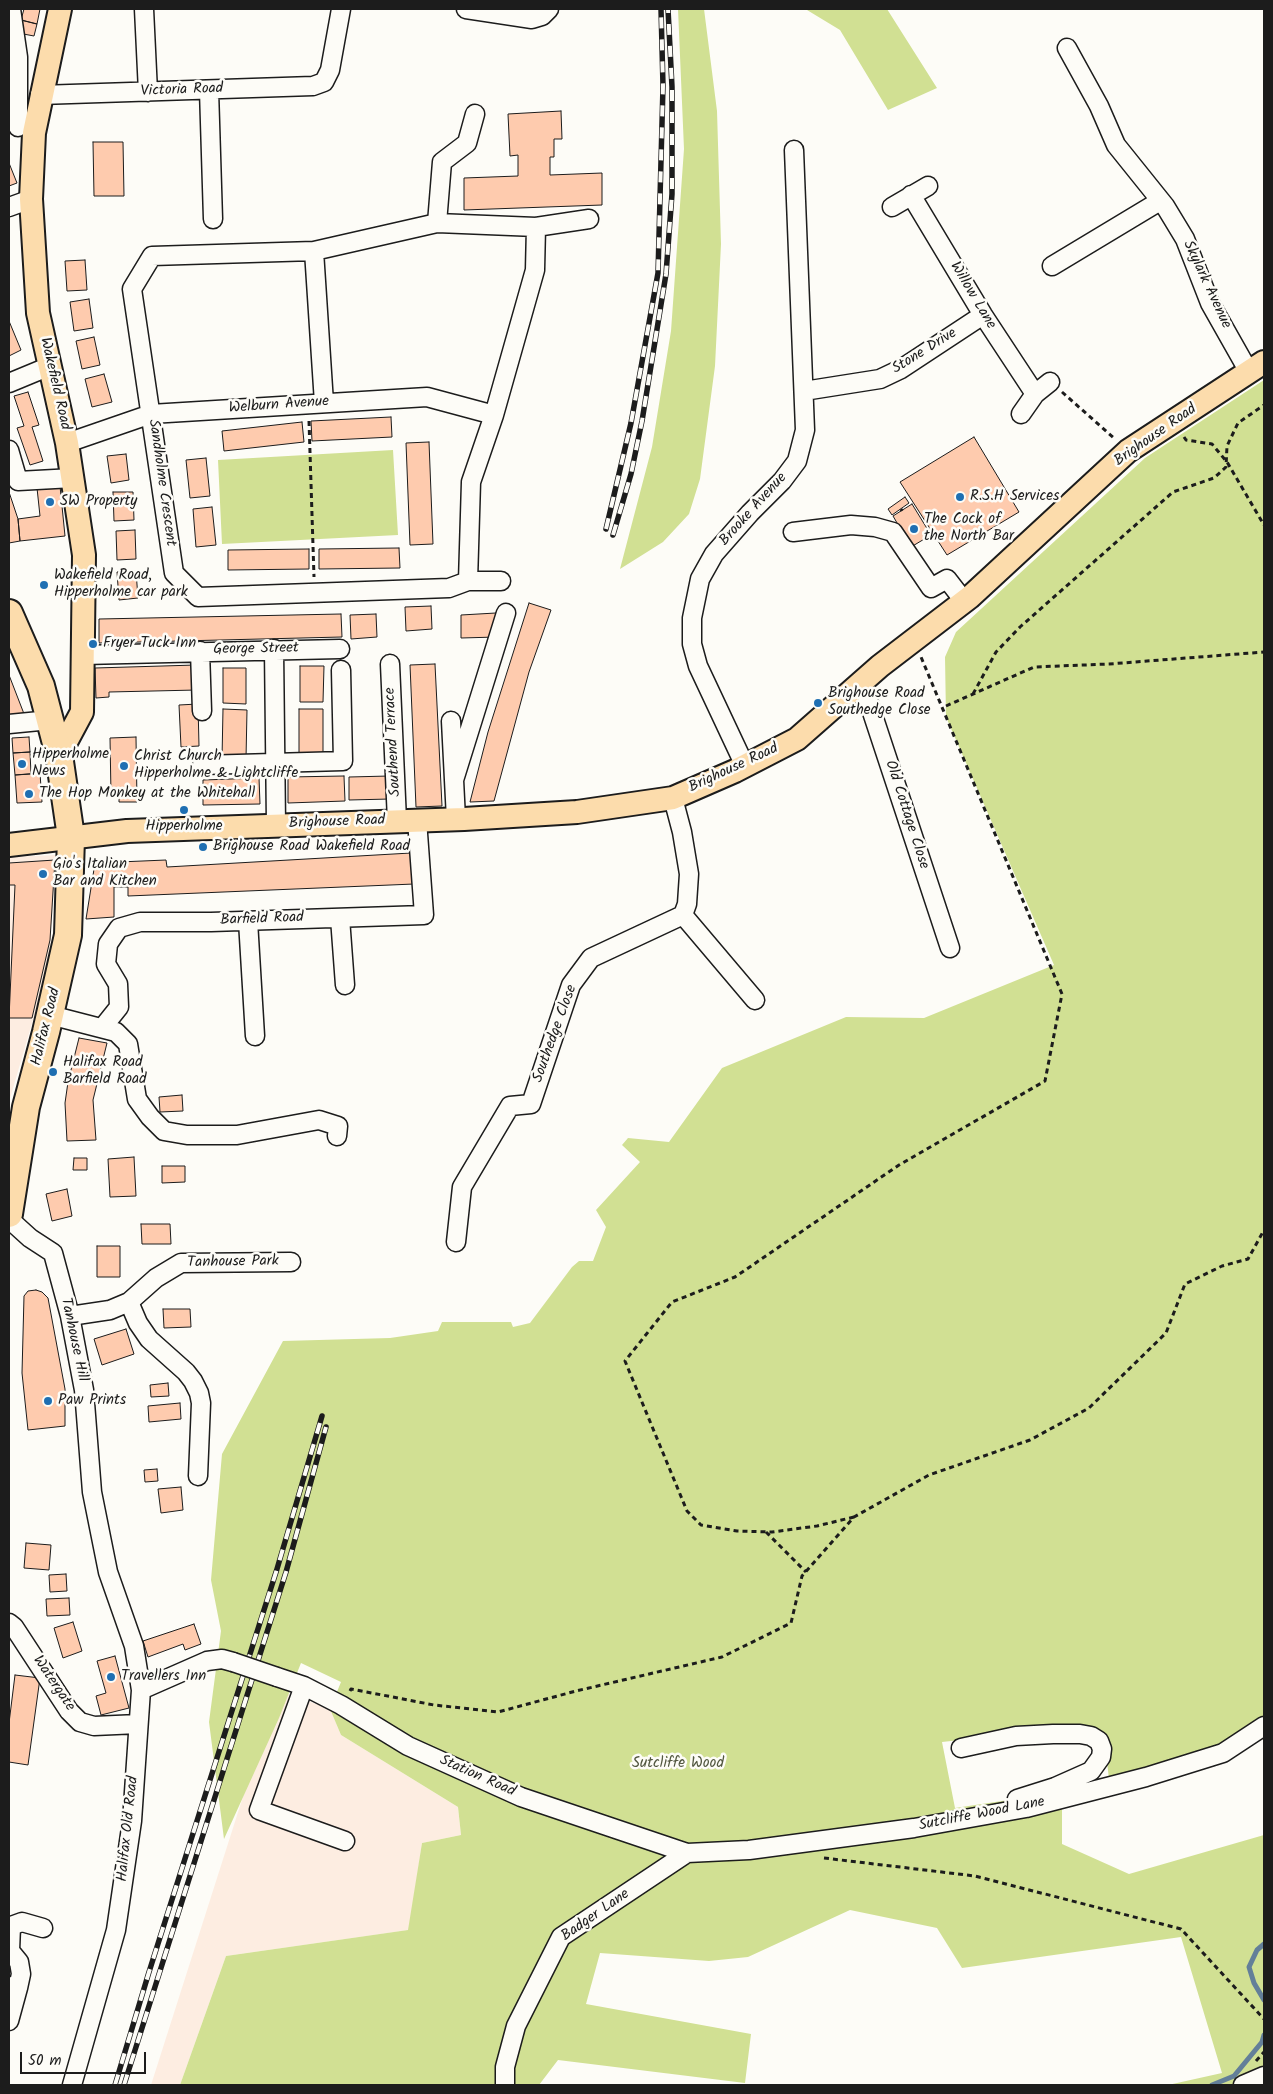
<!DOCTYPE html>
<html>
<head>
<meta charset="utf-8">
<style>
  body { margin:0 }
  #map { position:relative; width:1273px; height:2094px; overflow:hidden; background:#fdfcf7; font-family:Kalam,sans-serif }
  canvas { display:block }
  .frame { position:absolute; inset:0; border:10px solid #1c1c1c; pointer-events:none }
  .scale { position:absolute; left:20px; top:2052px; width:126px; height:22px; box-sizing:border-box; border:2px solid #1c1c1c; border-top:0; padding-left:6px; font-size:15px; line-height:18px; white-space:nowrap; color:#1c1c1c; -webkit-text-stroke:4px #fdfcf7; paint-order:stroke }
</style>
</head>
<body>
<div id="map">
<canvas width="1273" height="2094"></canvas>
<div class="frame"></div>
<div class="scale">50 m</div>
</div>
<script>
const c = document.querySelector('canvas').getContext('2d');
c.lineJoin = 'round';
function fillPath(path, color) { c.fillStyle = color; c.fill(path, 'evenodd'); }
const poly = rows => new Path2D(rows.map(r => 'M' + r).join(''));
function strokePath(path, color, width, dash) { c.strokeStyle = color; c.lineWidth = width; c.lineCap = dash ? 'butt' : 'round'; c.setLineDash(dash || []); c.stroke(path); }
function write(font, color, halo, rows, align = 'center') {
  c.font = font + ' Kalam,sans-serif'; c.lineWidth = 5; c.setLineDash([]); c.textBaseline = 'middle'; c.strokeStyle = halo; c.fillStyle = color; for (const [text, x, y, turn = 0] of rows) {
    c.save(); c.translate(x, y); c.rotate((+turn || 0) * Math.PI / 180); c.textAlign = isNaN(turn) ? turn : align; if (halo) c.strokeText(text, 0, 0); c.fillText(text, 0, 0); c.restore();
  }
}
const built = poly([
  [56,855,49,965,9,1102,9,857],
  [277,1690,330,1709,341,1735,458,1807,461,1835,422,1843,409,1930,226,1956,180,2085,151,2085]
]);
const green = poly([
  [678,9,704,9,717,111,721,244,715,366,700,479,689,514,663,542,620,569,652,447,671,331,684,149],
  [711,9,887,9,937,88,888,110,840,30,807,10],
  [1264,380,1264,1734,1227,1758,1111,1795,1105,1746,1078,1727,942,1742,955,1808,1062,1792,1062,1844,1129,1874,1264,1835,1264,2085,1168,2085,1222,2073,1181,1937,962,1968,937,1928,850,1910,748,1957,709,1961,600,1953,586,2004,751,2034,745,2083,558,2060,539,2085,180,2085,226,1956,408,1930,422,1843,461,1835,458,1807,341,1735,330,1709,341,1682,301,1663,279,1718,224,1839,209,1722,221,1631,211,1580,222,1454,283,1341,390,1338,438,1331,442,1322,511,1322,513,1327,530,1323,572,1267,579,1261,593,1261,606,1227,596,1210,640,1162,622,1145,628,1138,669,1142,722,1068,846,1017,924,1018,1054,965,946,717,945,657,956,632,1145,458],
  [393,450,398,535,222,544,218,460]
]);
const stream = poly([
  [1264,1944,1257,1950,1249,1967,1254,1983,1264,2000],
  [1212,2085,1234,2076,1262,2042,1264,2035]
]);
const building = poly([
  [24,9,40,9,37,24,21,20,24,9],
  [21,20,37,24,34,36,18,33,21,20],
  [561,111,562,139,554,139,554,157,550,157,550,175,602,173,602,205,464,210,464,178,518,176,518,155,510,156,508,114,561,111],
  [93,142,123,142,124,196,94,196,93,142],
  [9,163,17,183,9,186,9,163],
  [85,260,87,290,67,291,65,261,85,260],
  [89,299,93,328,74,331,70,302,89,299],
  [9,321,21,350,9,356,9,321],
  [94,337,100,365,82,369,76,341,94,337],
  [104,374,112,402,92,407,85,379,104,374],
  [28,392,39,425,32,427,43,461,30,465,17,428,24,426,14,396,28,392],
  [391,417,392,437,312,441,311,421,391,417],
  [302,422,304,442,224,451,222,431,302,422],
  [974,437,1019,512,947,555,900,482,974,437],
  [429,442,433,544,410,545,406,443,429,442],
  [126,454,129,480,111,483,107,456,126,454],
  [206,458,210,496,190,498,186,460,206,458],
  [60,486,65,536,20,541,18,519,40,516,37,488,60,486],
  [9,492,18,519,20,541,9,543,9,492],
  [113,492,133,492,134,520,114,521,113,492],
  [905,497,909,503,892,515,888,509,905,497],
  [912,504,931,535,911,547,893,516,912,504],
  [212,507,216,545,196,547,193,509,212,507],
  [135,530,136,559,117,560,116,531,135,530],
  [399,548,400,568,319,569,319,549,399,548],
  [309,549,309,569,228,570,228,550,309,549],
  [136,571,138,598,119,600,117,572,136,571],
  [529,603,551,610,529,672,494,801,470,802,488,732,529,603],
  [431,606,432,629,406,631,405,607,431,606],
  [496,613,497,637,461,638,461,615,496,613],
  [341,614,342,637,99,643,99,619,341,614],
  [376,614,377,637,351,639,350,615,376,614],
  [435,664,442,806,416,807,410,665,435,664],
  [196,665,197,690,109,692,109,697,96,698,95,668,196,665],
  [300,666,324,666,323,702,300,702,300,666],
  [223,668,246,668,246,704,223,703,223,668],
  [9,675,26,719,9,719,9,675],
  [198,704,199,746,181,747,179,705,198,704],
  [223,709,247,710,246,759,222,759,223,709],
  [299,709,323,709,323,759,299,758,299,709],
  [29,737,30,752,13,753,12,738,29,737],
  [136,737,137,802,119,802,119,795,111,795,110,738,136,737],
  [30,752,31,774,15,775,13,753,30,752],
  [40,773,42,802,17,803,15,775,40,773],
  [344,776,345,801,288,803,288,777,344,776],
  [389,776,390,799,349,800,349,777,389,776],
  [259,778,260,804,203,805,203,780,259,778],
  [411,853,414,884,128,896,128,887,114,887,114,917,86,919,95,863,166,860,167,867,411,853],
  [55,860,50,940,32,1018,9,1018,15,885,9,885,9,863,55,860],
  [79,1038,107,1043,93,1100,96,1140,67,1141,65,1103,68,1082,79,1038],
  [182,1095,183,1111,160,1112,159,1097,182,1095],
  [134,1157,136,1196,110,1197,108,1159,134,1157],
  [74,1158,87,1158,87,1170,73,1170,74,1158],
  [162,1166,185,1166,185,1182,162,1183,162,1166],
  [67,1189,72,1216,52,1221,46,1194,67,1189],
  [141,1224,170,1224,171,1244,142,1244,141,1224],
  [97,1246,120,1246,120,1277,97,1277,97,1246],
  [36,1290,42,1292,48,1298,65,1389,65,1426,28,1430,22,1373,24,1296,28,1291,36,1290],
  [163,1309,190,1309,191,1327,164,1328,163,1309],
  [126,1329,134,1354,102,1365,94,1339,126,1329],
  [168,1383,169,1396,151,1397,150,1385,168,1383],
  [180,1403,181,1419,149,1422,148,1406,180,1403],
  [157,1469,158,1481,145,1482,144,1470,157,1469],
  [181,1487,183,1510,161,1513,158,1489,181,1487],
  [26,1543,51,1545,49,1570,24,1568,26,1543],
  [66,1574,67,1591,50,1592,49,1575,66,1574],
  [69,1598,70,1615,47,1616,46,1599,69,1598],
  [73,1622,82,1651,63,1658,54,1628,73,1622],
  [194,1624,201,1644,185,1650,183,1644,148,1657,143,1641,194,1624],
  [115,1656,129,1708,101,1715,96,1696,106,1693,97,1661,115,1656],
  [15,1675,40,1678,28,1765,9,1762,9,1723,15,1675]
]);
const path = poly([
  [1062,392,1115,439],
  [309,421,314,577],
  [1184,437,1186,440,1212,444,1227,462,1264,525],
  [901,509,902,511],
  [973,694,996,652,1020,627,1173,492,1214,478,1226,467,1227,446,1238,423,1264,405],
  [946,706,1034,667,1109,664,1264,652],
  [854,1517,817,1526,772,1532,737,1531,701,1525,687,1511,625,1361,672,1302,735,1277,899,1165,1045,1081,1062,994,921,657],
  [766,1532,806,1572],
  [350,1691,351,1689,434,1705,498,1712,576,1691,722,1657,791,1623,802,1576,854,1517,929,1475,1030,1440,1089,1408,1166,1333,1185,1284,1222,1266,1248,1259,1264,1230],
  [824,1858,975,1876,1181,1929,1264,2019],
  [1256,2061,1264,2052]
]);
const minor = poly([
  [11,9,18,57,18,127],
  [144,9,148,92],
  [466,9,532,19,542,16,549,9],
  [1067,48,1099,106,1116,145,1165,206,1185,239,1210,303,1249,372],
  [209,90,213,219],
  [40,95,313,86,324,82,330,70,341,9],
  [911,195,983,315,1035,394],
  [9,207,31,199],
  [892,207,928,186],
  [437,223,442,162,467,143,475,114],
  [314,251,324,403],
  [1052,266,1160,201],
  [9,383,50,366],
  [804,391,880,379,901,369,983,315],
  [1021,414,1035,394,1050,382],
  [67,443,151,414,427,397,494,415],
  [9,450,18,481,73,478],
  [793,532,851,525,875,527,893,532,931,588,947,579,964,601],
  [468,581,471,482,494,415,535,270,536,227],
  [501,581,468,581,449,588,198,597,174,573,132,289,152,256,314,251,437,223,536,227,589,219],
  [274,649,276,825],
  [200,651,202,711],
  [83,655,340,649],
  [390,664,397,821],
  [862,682,950,948],
  [451,721,456,819],
  [9,724,50,720],
  [202,765,343,761,341,670],
  [745,766,698,666,692,644,692,618,700,579,714,554,750,513,782,481,797,461,805,430,794,150],
  [454,780,506,613],
  [683,915,755,1000],
  [340,918,345,985],
  [248,921,255,1036],
  [50,1015,116,1032,128,1044,137,1099,150,1117,164,1131,187,1135,237,1135,319,1120,338,1126,337,1136],
  [103,1027,119,1007,118,984,106,964,108,944,119,928,140,922,211,922,424,915,417,820],
  [9,1219,30,1238,53,1253,70,1316,84,1390,92,1492,108,1572,134,1646,141,1690,132,1821,116,1930,72,2085],
  [456,1242,462,1187,510,1106,531,1104,571,985,591,958,683,915,687,904,689,874,682,832,673,798],
  [129,1302,138,1323,149,1339,186,1372,193,1381,199,1393,201,1403,198,1476],
  [70,1316,110,1310,129,1302,156,1278,181,1263,291,1262],
  [9,1623,14,1627,69,1711,80,1722,94,1726,138,1724],
  [277,1677,304,1686,341,1705,408,1746,521,1797,687,1853,749,1850,914,1828,1026,1808,1146,1777,1223,1753,1264,1726],
  [304,1686,259,1810,345,1841],
  [141,1690,207,1661,222,1659,233,1662],
  [961,1748,1016,1736,1053,1734,1080,1734,1091,1736,1099,1741,1102,1749,1101,1757,1091,1771,1055,1787,1017,1799],
  [9,1986,18,1988,9,2021],
  [18,1988,21,1974,19,1962,10,1951,11,1926,22,1922,43,1928],
  [505,2085,505,2067,516,2026,561,1937,687,1853],
  [1243,2085,1264,2076]
]);
const major = poly([
  [59,755,82,712,84,555,67,443,38,313,31,199,34,133,60,9],
  [9,845,127,831,464,819,577,812,673,798,735,771,797,739,880,666,970,597,1128,451,1264,362]
]);
const highway = poly([
  [9,613,41,686,59,755,71,837,68,935,46,1032,26,1107,9,1214]
]);
const rail = poly([
  [606,529,631,423,658,273,663,86,661,9],
  [613,535,631,474,642,421,666,274,672,194,672,87,668,9],
  [115,2085,149,1972,277,1569,322,1416],
  [124,2085,286,1572,326,1427]
]);
const minorBridge = poly([
  [233,1662,277,1677]
]);
const markers = [
  [960,497,5,"#1f6fb2"],
  [50,502,5,"#1f6fb2"],
  [914,529,5,"#1f6fb2"],
  [44,585,5,"#1f6fb2"],
  [93,644,5,"#1f6fb2"],
  [818,703,5,"#1f6fb2"],
  [22,764,5,"#1f6fb2"],
  [124,766,5,"#1f6fb2"],
  [29,794,5,"#1f6fb2"],
  [184,810,5,"#1f6fb2"],
  [203,847,5,"#1f6fb2"],
  [43,874,5,"#1f6fb2"],
  [53,1072,5,"#1f6fb2"],
  [48,1401,5,"#1f6fb2"],
  [111,1677,5,"#1f6fb2"]
];
const streetNames = [
  ["Victoria Road",182,91,-2],
  ["Skylark Avenue",1206,285,65],
  ["Willow Lane",972,296,59],
  ["Stone Drive",925,352,-32],
  ["Wakefield Road",54,384,77],
  ["Welburn Avenue",279,406,-4],
  ["Brighouse Road",1156,436,-35],
  ["Sandholme Crescent",161,483,82],
  ["Brooke Avenue",754,510,-48],
  ["George Street",256,650,-1],
  ["Southend Terrace",394,742,-93],
  ["Brighouse Road",734,769,-25],
  ["Old Cottage Close",906,815,72],
  ["Brighouse Road",337,823,-2],
  ["Barfield Road",262,920,-2],
  ["Halifax Road",47,1027,-76],
  ["Southedge Close",556,1034,-70],
  ["Tanhouse Park",233,1263,-1],
  ["Tanhouse Hill",73,1340,78],
  ["Watergate",53,1684,56],
  ["Station Road",477,1777,24],
  ["Sutcliffe Wood Lane",982,1815,-11],
  ["Halifax Old Road",129,1829,-84],
  ["Badger Lane",596,1916,-35]
];
const poiNames = [
  ["R.S.H Services",970,497],
  ["SW Property",60,502],
  ["The Cock of",924,520],
  ["the North Bar",924,537],
  ["Wakefield Road,",54,576],
  ["Hipperholme car park",54,593],
  ["Fryer Tuck Inn",103,644],
  ["Brighouse Road",828,694],
  ["Southedge Close",828,711],
  ["Hipperholme",32,755],
  ["News",32,772],
  ["Christ Church",134,757],
  ["Hipperholme & Lightcliffe",134,774],
  ["The Hop Monkey at the Whitehall",39,794],
  ["Hipperholme",184,827,"center"],
  ["Brighouse Road Wakefield Road",213,847],
  ["Gio's Italian",53,865],
  ["Bar and Kitchen",53,882],
  ["Halifax Road",63,1063],
  ["Barfield Road",63,1080],
  ["Paw Prints",58,1401],
  ["Travellers Inn",121,1677]
];
const parkNames = [
  ["Sutcliffe Wood",678,1764]
];
fillPath(built, '#fdede1');
fillPath(green, '#d1e093');
strokePath(stream, '#637f99', 5);
fillPath(building, '#fecbae');
strokePath(building, '#1c1c1c', 1);
strokePath(minor, '#1c1c1c', 21);
strokePath(major, '#1c1c1c', 26);
strokePath(highway, '#1c1c1c', 30);
strokePath(path, '#1c1c1c', 3, [5, 4]);
strokePath(minor, '#fdfcf7', 18);
strokePath(major, '#fcdcac', 22);
strokePath(highway, '#fcdcac', 26);
strokePath(rail, '#1c1c1c', 5.5);
strokePath(rail, '#fdfcf7', 4, [11]);
strokePath(minorBridge, '#1c1c1c', 21, []);
strokePath(minorBridge, '#fdfcf7', 18);
for (const [x, y, r, color] of markers) { const dot = new Path2D(); dot.arc(x, y, r, 0, 2 * Math.PI); c.fillStyle = color; c.fill(dot); strokePath(dot, '#fdfcf7', 2); }
write('15px', '#1c1c1c', '#fdfcf7', streetNames);
write('15px', '#1c1c1c', '#fdfcf7', poiNames, 'left');
write('15px', '#525740', '#fdfcf7', parkNames);
</script>
</body>
</html>
